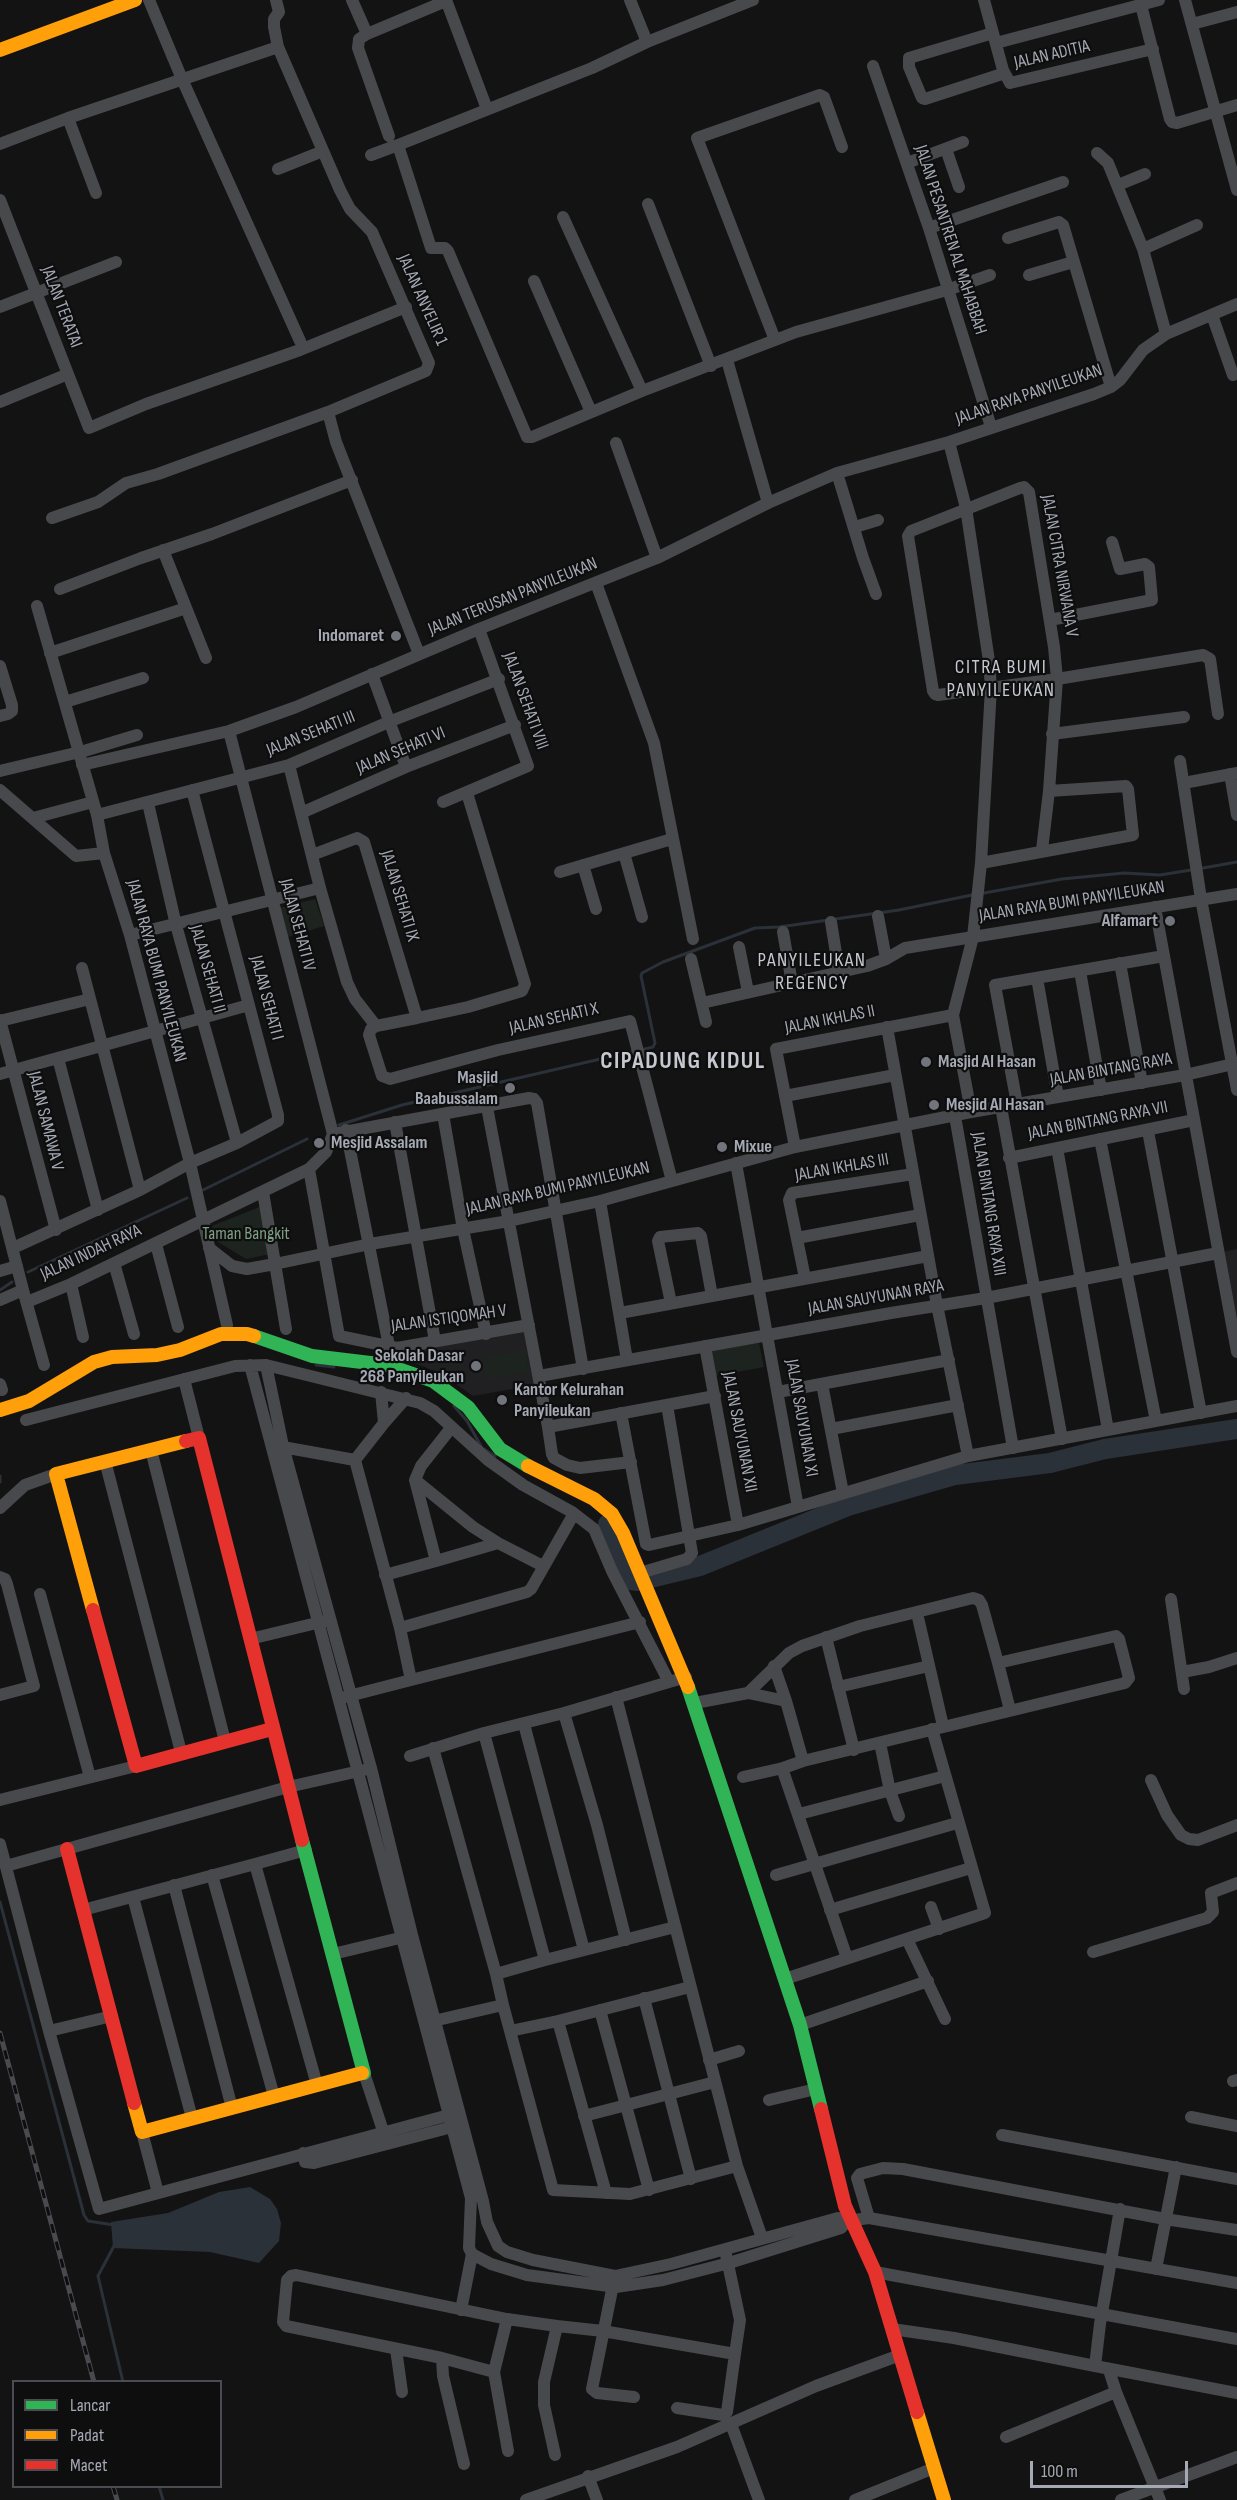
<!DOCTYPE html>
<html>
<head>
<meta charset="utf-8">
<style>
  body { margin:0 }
  #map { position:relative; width:1237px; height:2500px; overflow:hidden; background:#131314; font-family:"Sofia Sans Condensed",sans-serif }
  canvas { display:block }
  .legend { position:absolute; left:12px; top:2380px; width:210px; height:108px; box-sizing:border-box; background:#0e0e0f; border:2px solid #4a4c51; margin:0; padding:8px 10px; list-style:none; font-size:18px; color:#a5a9b4 }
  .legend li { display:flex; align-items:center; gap:12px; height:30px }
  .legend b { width:30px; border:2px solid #4a4c51 }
  .scale { position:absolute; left:1030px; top:2461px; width:158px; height:27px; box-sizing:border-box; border:3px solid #a5a9b4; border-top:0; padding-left:8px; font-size:18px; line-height:21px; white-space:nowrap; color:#a5a9b4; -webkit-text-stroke:4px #0e0e0f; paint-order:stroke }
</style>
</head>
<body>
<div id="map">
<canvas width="1237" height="2500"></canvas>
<ul class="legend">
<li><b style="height:8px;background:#30b455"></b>Lancar</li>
<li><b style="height:8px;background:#ff9f0a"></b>Padat</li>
<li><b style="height:8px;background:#e5322d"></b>Macet</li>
</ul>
<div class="scale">100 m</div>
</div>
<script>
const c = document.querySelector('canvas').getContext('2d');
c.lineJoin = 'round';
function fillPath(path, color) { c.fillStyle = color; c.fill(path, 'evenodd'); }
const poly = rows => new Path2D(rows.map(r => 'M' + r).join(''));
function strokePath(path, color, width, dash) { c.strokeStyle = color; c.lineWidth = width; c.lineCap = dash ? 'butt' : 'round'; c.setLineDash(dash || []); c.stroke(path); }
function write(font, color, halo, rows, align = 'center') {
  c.font = font + ' "Sofia Sans Condensed",sans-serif'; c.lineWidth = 4.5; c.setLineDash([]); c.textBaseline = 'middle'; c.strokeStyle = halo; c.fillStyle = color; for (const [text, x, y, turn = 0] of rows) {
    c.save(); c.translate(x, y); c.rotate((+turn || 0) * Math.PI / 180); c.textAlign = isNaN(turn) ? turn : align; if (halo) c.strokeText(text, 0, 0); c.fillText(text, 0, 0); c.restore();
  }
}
const built = poly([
  [1237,1249,1237,1352,1218,1253],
  [525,1329,535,1385,473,1396,440,1373,402,1358,401,1353]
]);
const green = poly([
  [315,899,324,926,285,938,276,909],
  [262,1206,270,1254,246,1259,215,1240,212,1226],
  [759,1343,764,1367,714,1376,709,1350],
  [525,1351,528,1372,487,1379,483,1358]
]);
const water = poly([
  [250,2187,270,2199,277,2209,281,2223,279,2241,259,2263,210,2252,113,2248,111,2222,168,2213,219,2192]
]);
const stream = poly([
  [1203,868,1237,862],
  [984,893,1062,879,1124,873,1160,875,1191,870],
  [641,1050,653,1047,655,1043,641,976,642,973,663,962,755,928,779,927,899,910,972,895],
  [339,1125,402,1105,635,1051],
  [203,1190,307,1139],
  [28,1272,187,1198],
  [0,1290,12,1282],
  [316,1365,334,1367],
  [454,1406,467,1421,482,1448,495,1456],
  [0,1476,0,1482],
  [0,1902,84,2215,88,2221,114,2225],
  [115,2244,98,2276,123,2382],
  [159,2486,163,2500]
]);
const river = poly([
  [608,1524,631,1580,638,1581,700,1566,848,1506,955,1475,1050,1463,1105,1449,1237,1429]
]);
const street = poly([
  [149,0,182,79,300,341],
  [352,0,367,34,446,1],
  [446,0,487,109],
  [630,0,647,42],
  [753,0,647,42,592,68,398,145,431,248,445,248,448,251,527,437,532,437,642,391,796,332,947,290,990,275],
  [984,0,1003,70,1010,83,1153,49],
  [1185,0,1237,190],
  [1141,5,1170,119,1172,122,1177,123,1237,105],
  [1192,24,1237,12],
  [993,33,909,58,909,67,922,98,925,99,1002,74,1003,70],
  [367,34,359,39,358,48,389,136],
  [996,43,1159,0],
  [278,47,340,190,350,209,372,232,429,363,426,371,328,412,336,442,419,654],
  [873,66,929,228,991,427],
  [68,118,96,193],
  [0,144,68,118,278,47,274,27,274,19,279,12,276,0],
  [946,149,959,187],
  [1097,153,1108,163,1143,249,1166,334],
  [371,155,398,145],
  [907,163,963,142],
  [278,169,323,151],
  [1118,185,1145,174],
  [0,200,89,428,146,404,300,350,406,307],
  [648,204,711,366],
  [563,217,642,391],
  [929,228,1063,182],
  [1008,238,1059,222,1063,225,1111,387],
  [1143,249,1197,225],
  [1029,275,1073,262],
  [534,281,591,412],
  [0,307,116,262],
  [1212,315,1233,375],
  [775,340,697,138,820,95,824,97,842,147],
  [727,360,768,503],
  [0,402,68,374],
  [616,443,657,558],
  [837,473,863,558,876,594],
  [52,518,98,502,126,483,158,474,328,412],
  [855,527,878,520],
  [163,550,206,658],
  [596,583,654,743,693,939],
  [60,589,141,558,212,534,352,480],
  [37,606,97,815,104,853,130,935,190,1163,227,1325],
  [1050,620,1152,600,1149,567,1145,564,1120,569,1112,542],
  [50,653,180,610],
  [0,666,12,705,12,711,8,714,0,716],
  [372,674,406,767],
  [65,702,143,678],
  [229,731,333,1134],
  [1052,734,1184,717],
  [1180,761,1201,899,1237,1090],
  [82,765,229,731,296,707,479,629,657,558,768,503,837,473,949,442,1094,394,1111,387,1120,380,1143,350,1166,334,1237,304],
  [289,765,320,888,347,982,355,999,376,1026],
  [0,771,84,751,137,735],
  [1230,774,1237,815],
  [1184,783,1237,773],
  [0,790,76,856,104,853],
  [443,802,528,766,479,629],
  [148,803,176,925,237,1143],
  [301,813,406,767,515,725],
  [97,815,289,765,391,721,499,679],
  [33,818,93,802],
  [1042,850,1049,791,1057,679,1054,647,1029,492,1024,487,1020,488,911,531,908,536,933,691,935,694,938,695,1057,679,1203,655,1210,659,1218,714],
  [624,853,642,917],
  [312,855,357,838,364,842,417,1018,468,1007,522,991,525,984,467,793],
  [981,863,1133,835,1128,789,1126,786,1049,791],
  [583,865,596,909],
  [560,872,672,839],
  [1155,907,1237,1352],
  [878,916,886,959],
  [831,922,839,972],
  [783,932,792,983],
  [130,935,320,888],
  [739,947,748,992],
  [691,959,706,1022],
  [1120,963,1142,1083],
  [82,968,140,1190],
  [1080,971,1101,1090],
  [1037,978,1058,1097],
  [702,1003,867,966,886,959,905,948,973,937,981,863,991,688,989,661,966,508,949,442],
  [0,1020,56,1230],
  [0,1021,90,999],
  [376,1026,371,1029,369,1035,382,1076,390,1079,498,1050,630,1021,672,1181],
  [376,1026,417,1018],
  [887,1027,937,1305,968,1456],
  [58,1058,98,1210],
  [0,1074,249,1005],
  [785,1096,895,1075],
  [1017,1104,995,985,1164,956],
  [487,1107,548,1427,715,1396],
  [1001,1107,1062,1439],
  [971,1112,1185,1075,1237,1063],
  [443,1114,463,1229,486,1334],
  [955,1116,1013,1448],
  [395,1122,435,1341],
  [346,1130,389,1346],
  [1148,1131,1201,1413],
  [333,1134,529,1098,534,1099,537,1103,583,1369],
  [1100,1139,1156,1421],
  [795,1147,776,1049,953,1015],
  [1057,1148,1108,1430],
  [1009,1158,1194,1120],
  [736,1163,798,1507],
  [309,1169,339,1336,397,1348,529,1325],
  [263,1192,286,1329],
  [0,1201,23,1290],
  [600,1201,627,1360],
  [797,1238,920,1215],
  [156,1244,178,1327],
  [13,1248,140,1190,190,1163,237,1143,278,1121,278,1115,192,790],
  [209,1248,232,1266,247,1269,275,1264,370,1244,509,1221,600,1201,795,1147,971,1112,953,1015,973,937,1237,894],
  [114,1263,134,1334],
  [0,1271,17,1266],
  [805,1278,789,1200,792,1193,913,1174],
  [71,1284,83,1337],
  [0,1300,23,1290,44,1365],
  [27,1302,71,1284,309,1169,326,1152,333,1134],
  [671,1303,658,1241,660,1237,698,1233,701,1236,712,1296],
  [620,1313,928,1256],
  [705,1346,738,1525],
  [250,1365,471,2198,469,2248,472,2254,461,2310],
  [266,1365,283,1446,371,1768,412,1935,483,2201,487,2222,498,2246,507,2252,533,2260,615,2276,671,2264,838,2218,847,2221,869,2218,1237,2283],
  [539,1376,891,1313,986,1298,1218,1253],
  [184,1379,199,1438],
  [0,1384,2,1390],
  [822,1384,843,1493],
  [381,1392,384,1423,355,1460,400,1628],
  [778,1392,949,1360],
  [621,1413,646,1544,649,1545,738,1525,968,1456,1237,1406],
  [26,1420,235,1366,266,1365,420,1403,434,1411,488,1460,523,1485,572,1512,572,1517,531,1589,527,1592,400,1628,411,1680,345,1697],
  [384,1423,406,1398],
  [548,1427,552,1454,554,1458,567,1465,580,1468,631,1462],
  [451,1428,421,1466,415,1480,436,1561,498,1543,543,1566],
  [831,1429,958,1405],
  [277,1446,355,1460],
  [151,1450,225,1741],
  [105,1461,181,1752],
  [415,1480,473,1527,498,1543],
  [0,1508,25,1485,56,1474],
  [572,1512,594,1529,612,1571,669,1682],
  [640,1573,687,1559,692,1553,667,1405],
  [385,1575,436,1561],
  [0,1577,5,1579,7,1584,34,1686,0,1695],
  [40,1594,90,1777],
  [1171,1599,1184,1689],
  [917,1613,943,1726],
  [826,1637,854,1750],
  [250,1639,325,1621],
  [998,1663,1010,1710],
  [774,1666,786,1701],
  [1182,1672,1209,1667,1237,1658],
  [411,1680,640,1622],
  [838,1687,929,1666],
  [695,1703,748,1693,786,1701,803,1761,1125,1683,1129,1678,1119,1639,1116,1636,998,1663,982,1605,979,1600,973,1598,860,1626,802,1646,789,1653,748,1693],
  [564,1713,597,1825,626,1940],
  [524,1724,584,1950],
  [484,1733,545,1960],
  [880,1743,890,1791,899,1816],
  [433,1748,496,1974,545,1960,675,1927],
  [410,1756,484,1733,564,1713,686,1677],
  [803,1761,783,1768,783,1771,847,1958],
  [743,1777,783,1768],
  [1151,1780,1167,1815,1181,1835,1189,1839,1198,1840,1237,1825],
  [0,1800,136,1766],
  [799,1814,945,1776],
  [0,1844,49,2031,99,2209,449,2115],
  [255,1864,306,1850],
  [6,1866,288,1787,364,1770],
  [212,1875,274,2096],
  [776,1875,957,1823],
  [174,1885,232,2108],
  [133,1897,192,2118],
  [931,1907,939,1929],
  [83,1910,255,1864,317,2085],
  [830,1910,971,1868],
  [907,1939,945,2019],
  [1093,1952,1207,1918,1213,1912,1211,1893,1237,1883],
  [333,1954,408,1936],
  [496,1974,503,2005],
  [785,1979,985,1913,932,1729],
  [644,1998,691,2179],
  [600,2010,649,2190],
  [429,2022,503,2005,553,2190,630,2194,737,2166,616,1697],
  [800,2025,928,1981],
  [49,2031,112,2016],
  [510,2031,558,2021],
  [709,2060,739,2051],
  [364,2073,386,2140],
  [1233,2081,1237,2080],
  [769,2100,816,2089],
  [584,2116,715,2082],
  [1191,2117,1237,2126],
  [142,2132,158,2193],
  [1002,2135,1237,2179],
  [303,2153,305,2162,314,2163,452,2127],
  [737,2166,762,2238],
  [606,2193,558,2021,690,1987],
  [869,2218,857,2178,860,2174,883,2168,903,2169,1165,2219,1237,2230],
  [472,2254,491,2264,527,2275,616,2287,663,2280,729,2263,841,2228,847,2221],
  [1156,2269,1176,2167],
  [875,2272,1237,2339],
  [296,2275,507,2319,494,2372,442,2358,286,2326,283,2322,287,2280,291,2276,296,2275],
  [614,2280,592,2389,597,2393,634,2397],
  [507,2319,557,2326],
  [892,2329,954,2338,1095,2366,1100,2324,1120,2209],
  [396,2349,402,2392],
  [442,2358,443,2376,464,2464],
  [1095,2366,1237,2393],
  [1109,2370,1116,2392,1160,2500],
  [494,2372,508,2451],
  [677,2408,723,2415,727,2412,735,2354],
  [731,2424,759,2500],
  [1006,2437,1116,2392],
  [555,2455,544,2405,544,2382,557,2326,603,2331,735,2354,740,2320,725,2250],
  [588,2476,597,2500],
  [526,2500,677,2447,816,2386,900,2355],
  [855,2500,934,2468],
  [1121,2500,1237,2457]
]);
const fast = poly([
  [254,1336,312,1356,387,1365,433,1381,468,1407,500,1449,528,1466],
  [688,1687,800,2025,821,2109],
  [302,1840,364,2073,362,2073]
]);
const slow = poly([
  [0,50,135,0],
  [0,1410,29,1401,94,1362,112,1357,157,1355,180,1350,221,1334,247,1334,254,1336],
  [528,1466,594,1499,612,1514,623,1533,688,1687],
  [93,1610,56,1474,186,1441],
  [134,2103,142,2132,362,2073],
  [917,2412,944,2500]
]);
const jam = poly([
  [186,1441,199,1438,302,1840],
  [93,1610,136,1766,272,1729],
  [67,1849,134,2103],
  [821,2109,845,2206,875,2272,917,2412]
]);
const rail = poly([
  [0,2033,94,2382],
  [113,2486,117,2500]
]);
const markers = [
  [396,636,6,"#72747c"],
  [1170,921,6,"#72747c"],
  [926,1062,6,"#72747c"],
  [510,1088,6,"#72747c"],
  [934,1105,6,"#72747c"],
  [319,1143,6,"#72747c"],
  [722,1147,6,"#72747c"],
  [476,1366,6,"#72747c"],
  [502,1400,6,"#72747c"]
];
const streetNames = [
  ["JALAN ADITIA",1052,55,-13],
  ["JALAN PESANTREN AL MAHABBAH",950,240,72],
  ["JALAN ANYELIR 1",422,300,66],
  ["JALAN TERATAI",61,307,69],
  ["JALAN RAYA PANYILEUKAN",1029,395,-19],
  ["JALAN CITRA NIRWANA V",1059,566,80],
  ["JALAN TERUSAN PANYILEUKAN",513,597,-22],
  ["JALAN SEHATI VIII",525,701,70],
  ["JALAN SEHATI III",311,734,-22],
  ["JALAN SEHATI VI",401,751,-23],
  ["JALAN SEHATI IX",399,896,73],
  ["JALAN RAYA BUMI PANYILEUKAN",1072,902,-9],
  ["JALAN SEHATI IV",297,925,75],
  ["JALAN SEHATI II",207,969,74],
  ["JALAN RAYA BUMI PANYILEUKAN",156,971,75],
  ["JALAN SEHATI I",266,998,75],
  ["JALAN SEHATI X",554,1019,-13],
  ["JALAN IKHLAS II",830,1020,-11],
  ["JALAN BINTANG RAYA",1111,1070,-10],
  ["JALAN SAMAWA V",45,1121,76],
  ["JALAN BINTANG RAYA VII",1098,1121,-11],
  ["JALAN IKHLAS III",842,1168,-10],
  ["JALAN RAYA BUMI PANYILEUKAN",558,1189,-13],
  ["JALAN BINTANG RAYA XIII",988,1204,81],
  ["JALAN INDAH RAYA",91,1253,-25],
  ["JALAN SAUYUNAN RAYA",876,1298,-10],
  ["JALAN ISTIQOMAH V",449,1319,-8],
  ["JALAN SAUYUNAN XI",801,1418,80],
  ["JALAN SAUYUNAN XII",739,1432,79]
];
const poiNames = [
  ["Indomaret",384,636,"right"],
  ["Alfamart",1158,921,"right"],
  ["Masjid Al Hasan",938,1062],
  ["Masjid",498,1078,"right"],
  ["Baabussalam",498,1099,"right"],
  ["Mesjid Al Hasan",946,1105],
  ["Mesjid Assalam",331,1143],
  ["Mixue",734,1147],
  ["Sekolah Dasar",464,1356,"right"],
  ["268 Panyileukan",464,1377,"right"],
  ["Kantor Kelurahan",514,1390],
  ["Panyileukan",514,1411]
];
const parkNames = [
  ["Taman Bangkit",246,1234]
];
const neighbourhoodNames = [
  ["CITRA BUMI",1001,668],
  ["PANYILEUKAN",1001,691],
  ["PANYILEUKAN",812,961],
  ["REGENCY",812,984]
];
const districtNames = [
  ["CIPADUNG KIDUL",683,1062]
];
fillPath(built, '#202022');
fillPath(green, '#1d241f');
fillPath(water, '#2b3138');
strokePath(stream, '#2b3138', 3);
strokePath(river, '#2b3138', 20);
strokePath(street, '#48494c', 12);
strokePath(fast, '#30b455', 14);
strokePath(slow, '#ff9f0a', 14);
strokePath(jam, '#e5322d', 14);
strokePath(rail, '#494a4d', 5);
strokePath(rail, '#0e0e0f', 3, [9]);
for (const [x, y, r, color] of markers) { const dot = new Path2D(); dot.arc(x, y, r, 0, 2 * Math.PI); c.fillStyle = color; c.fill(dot); strokePath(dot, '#0e0e0f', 2); }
write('18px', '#a5a9b4', '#0e0e0f', streetNames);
write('bold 18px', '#a5a9b4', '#0e0e0f', poiNames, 'left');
write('18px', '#7d9e82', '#0e0e0f', parkNames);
c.letterSpacing = '1.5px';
write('20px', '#c6c8d0', '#0e0e0f', neighbourhoodNames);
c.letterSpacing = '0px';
c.letterSpacing = '1.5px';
write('bold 24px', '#c6c8d0', '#0e0e0f', districtNames);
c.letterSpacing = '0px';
</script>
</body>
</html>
